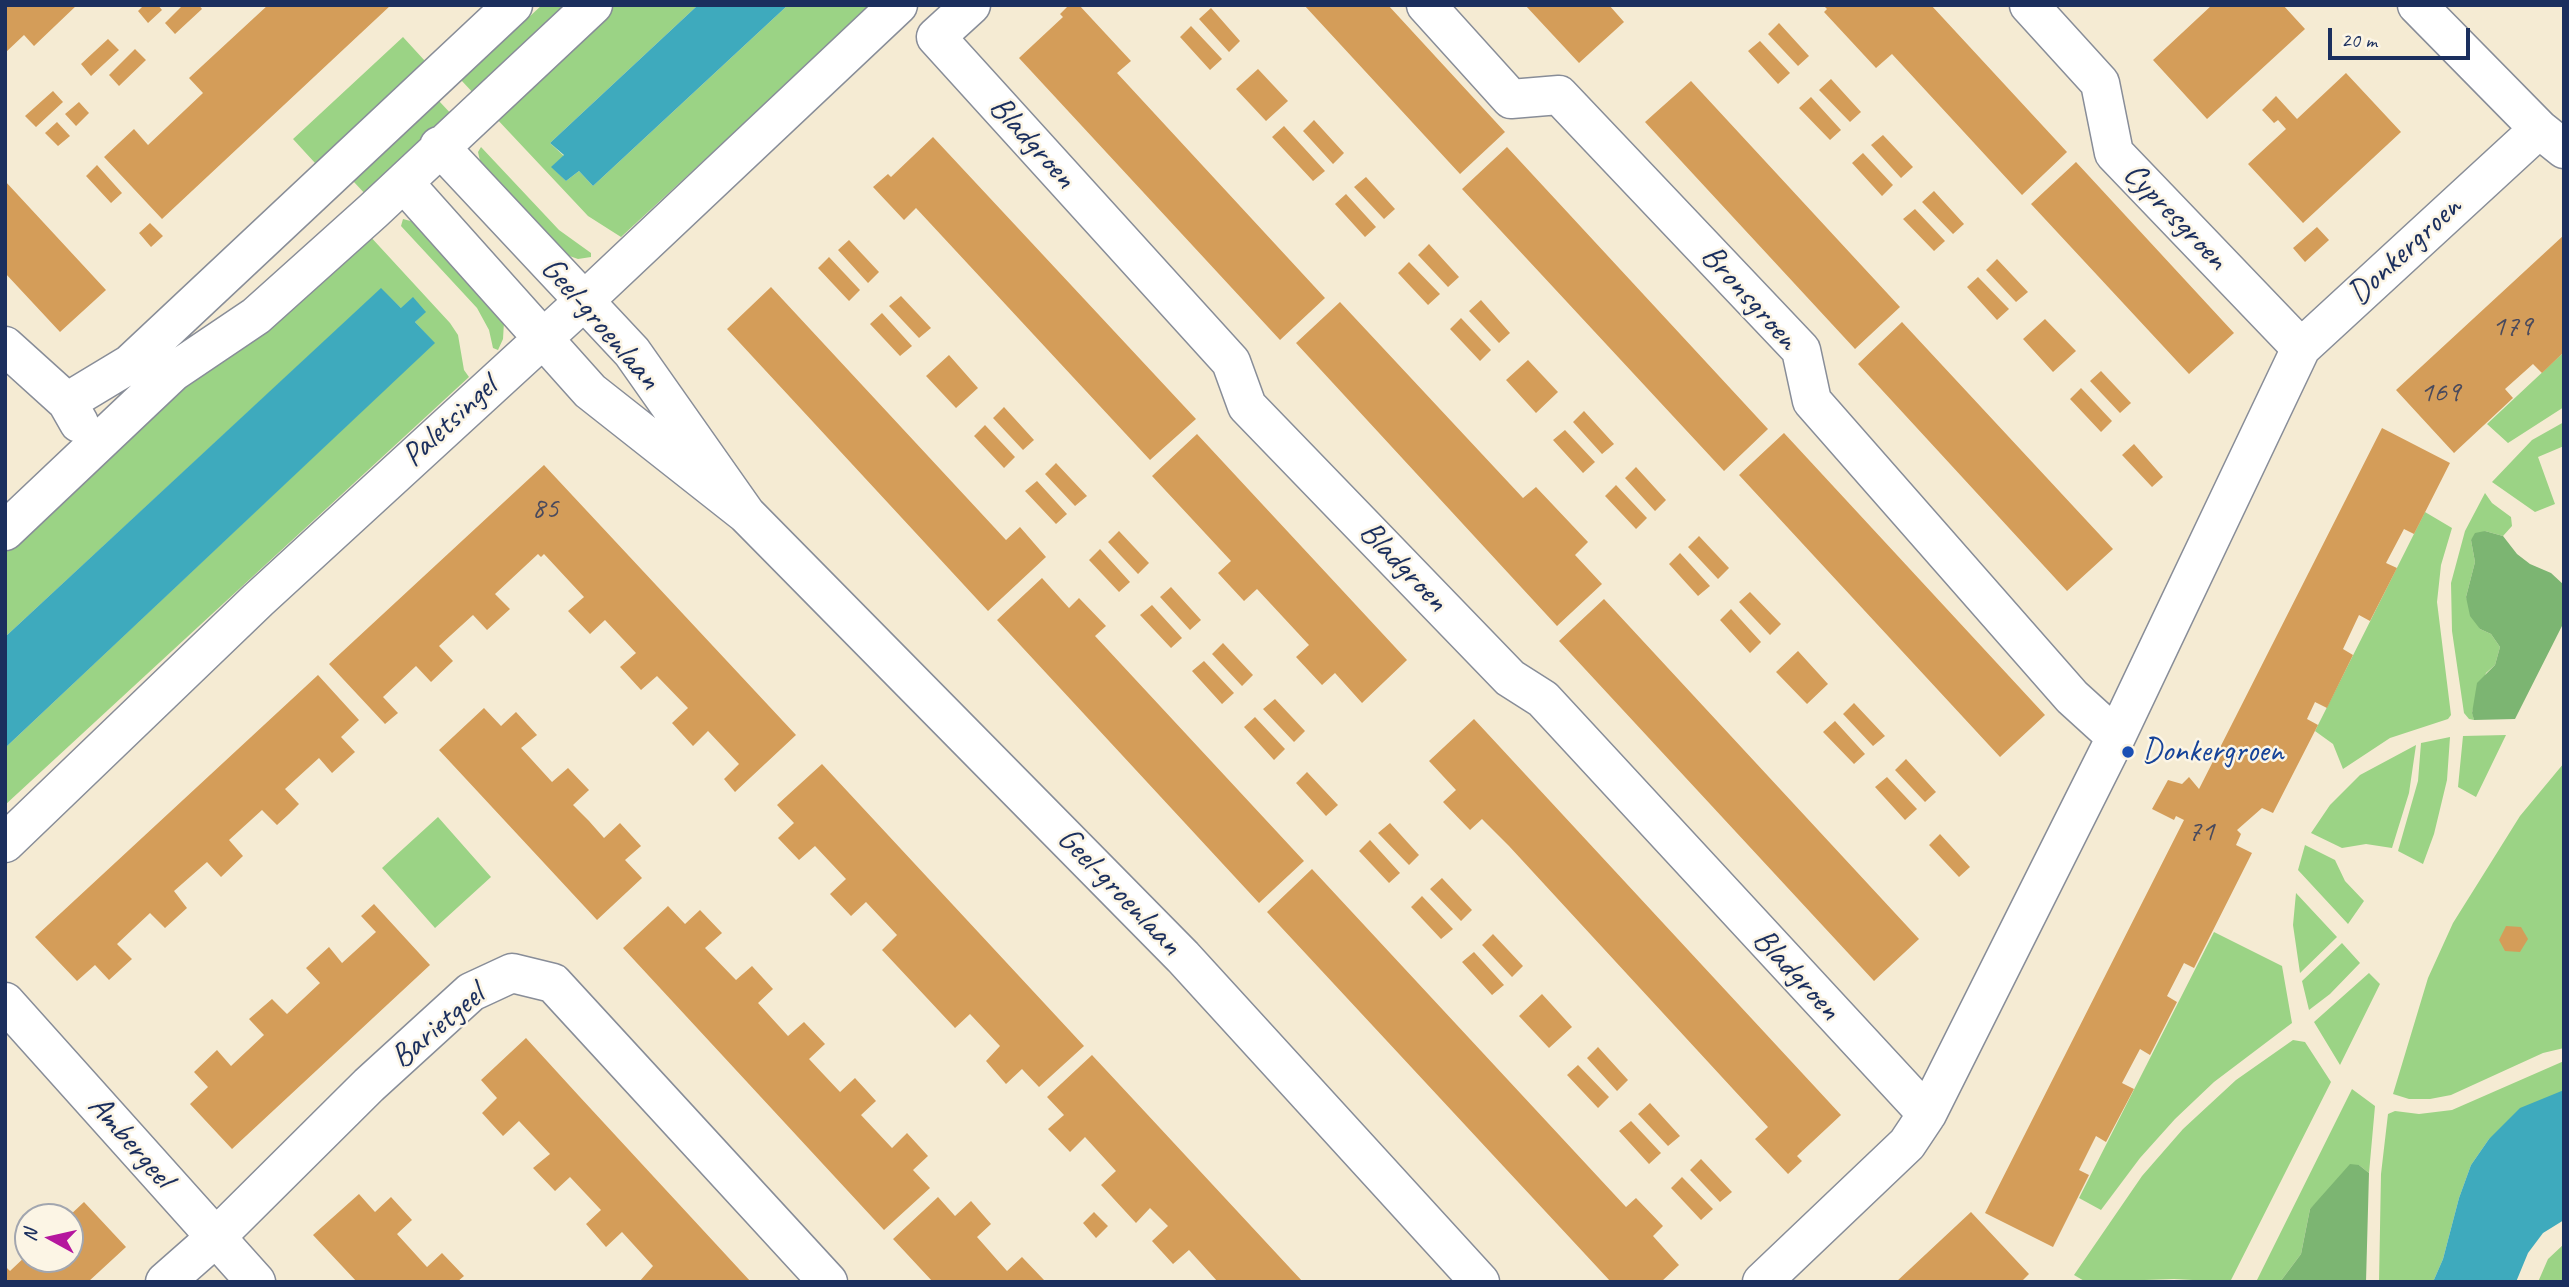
<!DOCTYPE html>
<html>
<head>
<meta charset="utf-8">
<style>
  body { margin:0 }
  #map { position:relative; width:2569px; height:1287px; overflow:hidden; background:#f5ebd3; font-family:Caveat,sans-serif }
  canvas { display:block }
  .frame { position:absolute; inset:0; border:7px solid #1b2f5e; pointer-events:none }
  .north { position:absolute; left:14px; top:1203px; width:70px; height:70px; box-sizing:border-box; background:#fcf5e5; border:2px solid #a2a6af; border-radius:50%; rotate:278deg; font-size:19px; font-weight:700; line-height:28px; text-align:center; color:#1b2f5e }
  .north::after { content:''; display:block; margin:auto; width:24px; height:32px; background:#b5179e; clip-path:polygon(50% 0,100% 100%,50% 72%,0 100%) }
  .scale { position:absolute; left:2328px; top:28px; width:142px; height:32px; box-sizing:border-box; border:4px solid #1b2f5e; border-top:0; padding-left:9px; font-size:21px; line-height:24px; white-space:nowrap; color:#1b2f5e; -webkit-text-stroke:5px #fcf5e5; paint-order:stroke }
</style>
</head>
<body>
<div id="map">
<canvas width="2569" height="1287"></canvas>
<div class="frame"></div>
<div class="north">N</div>
<div class="scale">20 m</div>
</div>
<script>
const c = document.querySelector('canvas').getContext('2d');
c.lineJoin = 'round';
function fillPath(path, color) { c.fillStyle = color; c.fill(path, 'evenodd'); }
const poly = rows => new Path2D(rows.map(r => 'M' + r).join(''));
function strokePath(path, color, width, dash) { c.strokeStyle = color; c.lineWidth = width; c.lineCap = dash ? 'butt' : 'round'; c.setLineDash(dash || []); c.stroke(path); }
function write(font, color, halo, rows, align = 'center') {
  c.font = font + ' Caveat,sans-serif'; c.lineWidth = 5; c.setLineDash([]); c.textBaseline = 'middle'; c.strokeStyle = halo; c.fillStyle = color; for (const [text, x, y, turn = 0] of rows) {
    c.save(); c.translate(x, y); c.rotate((+turn || 0) * Math.PI / 180); c.textAlign = isNaN(turn) ? turn : align; if (halo) c.strokeText(text, 0, 0); c.fillText(text, 0, 0); c.restore();
  }
}
const green = poly([
  [542,5,574,5,476,96,461,80],
  [615,5,698,5,550,143,564,156,552,167,566,181,579,171,593,186,788,5,872,5,621,237,588,216,495,117],
  [403,37,425,61,424,69,323,164,315,163,293,139],
  [428,101,439,101,454,117,368,197,353,181],
  [481,147,559,230,591,253,591,257,578,259,558,252,482,170,478,152],
  [403,219,418,223,504,322,503,339,498,350,493,348,489,330,477,308,401,226],
  [368,234,450,323,458,335,464,370,469,377,5,805,5,748,434,343,415,322,425,311,401,308,381,289,5,637,5,550,174,393],
  [2564,352,2564,407,2508,443,2487,424],
  [2564,422,2564,446,2538,457,2555,504,2535,512,2492,482,2532,440],
  [2485,493,2492,503,2511,517,2512,526,2503,536,2485,531,2471,540,2475,562,2466,597,2480,629,2491,634,2500,647,2495,665,2486,673,2472,712,2474,720,2469,719,2464,713,2452,631,2451,583,2465,531],
  [2425,512,2452,528,2441,565,2437,602,2451,715,2448,719,2390,738,2343,769,2333,744,2315,731],
  [2506,735,2476,797,2458,787,2463,736],
  [2450,737,2447,780,2434,834,2423,864,2398,851,2418,781,2421,743],
  [2416,745,2409,793,2392,848,2366,844,2342,848,2311,833,2330,805,2360,775],
  [2564,763,2564,1048,2543,1053,2451,1095,2430,1099,2409,1099,2393,1094,2428,978,2453,923,2520,816],
  [438,817,491,877,435,928,382,868],
  [2305,845,2335,860,2345,881,2364,901,2348,924,2298,870],
  [2296,893,2337,937,2300,973,2293,925],
  [2214,932,2282,966,2292,1023,2214,1082,2175,1119,2140,1158,2101,1210,2079,1198],
  [2342,943,2360,963,2330,994,2309,1010,2302,981],
  [2369,973,2380,984,2340,1065,2314,1022],
  [2293,1040,2305,1042,2331,1082,2230,1282,2174,1279,2086,1282,2074,1275,2142,1176,2183,1129,2236,1080],
  [2564,1061,2564,1090,2489,1139,2471,1165,2459,1198,2443,1259,2433,1282,2379,1282,2381,1174,2388,1114,2395,1111,2419,1114,2452,1110],
  [2352,1089,2375,1106,2369,1173,2359,1165,2310,1209,2301,1254,2280,1282,2256,1282],
  [2564,1244,2564,1282,2538,1282,2548,1259]
]);
const forest = poly([
  [2485,531,2503,536,2517,554,2530,564,2551,573,2564,585,2564,622,2515,719,2474,720,2472,713,2477,683,2495,665,2500,647,2491,634,2480,629,2470,616,2466,597,2475,562,2471,540,2475,533],
  [2350,1164,2359,1165,2369,1173,2366,1282,2280,1282,2301,1254,2310,1209]
]);
const water = poly([
  [698,5,788,5,593,186,579,171,566,181,551,167,564,155,550,143],
  [381,288,401,308,413,297,426,312,415,322,435,343,5,748,5,637],
  [2564,1090,2564,1220,2543,1233,2528,1253,2516,1282,2433,1282,2443,1259,2459,1198,2471,1165,2489,1139,2520,1108]
]);
const building = poly([
  [5,5,77,5,34,46,24,35,5,53],
  [144,5,158,5,162,10,148,23,138,11],
  [183,5,199,5,202,9,175,34,165,23],
  [268,5,391,5,162,219,104,157,134,129,148,145,203,93,189,78],
  [1069,5,1079,5,1131,61,1117,73,1325,298,1280,340,1019,58,1063,17,1060,14],
  [1304,5,1388,5,1505,132,1460,174],
  [1525,5,1609,5,1624,22,1579,63],
  [1823,5,1931,5,2067,152,2022,195,1892,54,1876,68,1824,12,1827,9],
  [2212,5,2283,5,2305,29,2207,119,2153,60],
  [1211,8,1240,41,1229,52,1199,19],
  [1779,23,1809,56,1798,66,1768,34],
  [1191,26,1222,59,1210,70,1180,37],
  [108,39,119,50,91,76,81,64],
  [1760,41,1790,73,1778,84,1748,51],
  [135,49,146,60,119,86,109,75],
  [1258,69,1288,101,1266,121,1236,89],
  [2346,73,2401,132,2303,223,2248,164,2286,129,2278,120,2274,123,2262,110,2276,96,2297,119],
  [1831,79,1861,112,1850,122,1819,90],
  [1691,81,1900,307,1855,349,1645,122],
  [53,91,63,102,36,127,25,116],
  [1811,97,1841,130,1830,140,1799,108],
  [79,102,89,113,76,126,65,114],
  [1314,120,1344,153,1333,164,1303,131],
  [57,122,70,136,58,146,45,133],
  [1284,126,1325,171,1313,181,1272,137],
  [1883,135,1913,167,1901,178,1871,145],
  [933,137,1196,419,1150,460,916,208,904,220,873,187,888,174,891,177],
  [1507,147,1768,429,1724,471,1462,189],
  [1863,153,1893,185,1882,196,1852,163],
  [2076,162,2234,333,2189,374,2031,204],
  [97,165,122,193,111,203,86,176],
  [1366,177,1395,209,1384,219,1354,187],
  [5,181,106,290,60,332,5,273],
  [1934,191,1964,224,1953,234,1922,202],
  [1346,194,1376,227,1365,237,1335,204],
  [1915,209,1945,241,1934,251,1903,219],
  [150,223,163,236,151,247,139,233],
  [2317,227,2329,240,2305,262,2293,248],
  [2564,235,2564,352,2542,373,2533,364,2505,389,2513,398,2454,453,2396,390],
  [849,240,879,272,868,283,838,250],
  [1429,244,1459,277,1448,287,1418,255],
  [829,257,860,290,849,301,818,268],
  [1997,259,2028,292,2016,302,1986,270],
  [1409,262,1440,294,1428,305,1398,273],
  [1978,277,2009,309,1997,320,1967,287],
  [771,287,1006,540,1020,527,1046,557,988,611,727,329],
  [901,296,931,328,919,338,889,306],
  [1481,300,1510,333,1499,343,1469,311],
  [1340,302,1523,498,1536,487,1588,542,1575,555,1602,584,1557,626,1296,343],
  [882,313,912,346,900,356,870,324],
  [1461,318,1491,350,1480,361,1450,329],
  [2045,319,2076,351,2053,372,2023,339],
  [1902,322,2113,549,2067,591,1858,364],
  [949,355,978,388,956,408,926,376],
  [1528,360,1558,392,1536,413,1506,380],
  [2101,371,2131,403,2120,413,2090,381],
  [2081,388,2112,421,2101,432,2070,399],
  [1004,407,1034,440,1023,450,993,418],
  [1584,411,1614,444,1602,454,1573,422],
  [985,425,1015,457,1004,468,974,436],
  [2382,428,2450,463,2414,534,2404,529,2386,563,2397,568,2370,621,2359,615,2343,649,2353,655,2327,708,2315,702,2307,719,2318,725,2273,813,2262,808,2237,830,2241,834,2236,845,2252,853,2194,968,2184,963,2167,996,2177,1002,2150,1055,2140,1049,2122,1083,2134,1089,2106,1142,2096,1136,2079,1170,2089,1175,2053,1247,1985,1213,2184,820,2176,816,2174,820,2152,809,2168,780,2182,784,2189,777,2199,789],
  [1565,430,1595,462,1583,473,1553,440],
  [1784,433,2045,715,2000,757,1739,475],
  [1197,434,1407,660,1362,703,1335,673,1322,685,1296,657,1309,645,1257,589,1244,601,1218,573,1231,561,1152,476],
  [2134,444,2163,477,2152,487,2122,455],
  [1056,463,1087,496,1075,506,1045,474],
  [544,465,796,735,735,792,724,779,739,764,708,731,693,746,672,723,688,708,657,676,641,690,620,667,636,653,605,620,590,634,568,611,584,597,544,554,541,557,538,554,495,594,510,609,487,630,473,615,439,646,453,661,431,682,416,666,383,697,398,713,385,724,329,664],
  [1636,467,1666,500,1655,511,1625,478],
  [1037,481,1067,514,1056,524,1025,491],
  [1616,485,1647,518,1636,529,1605,496],
  [1119,531,1149,563,1138,574,1108,542],
  [1699,536,1729,568,1718,579,1688,547],
  [1100,549,1130,582,1119,592,1089,560],
  [1680,553,1710,586,1698,596,1669,564],
  [1042,578,1069,608,1079,598,1106,626,1095,636,1304,861,1259,903,997,620],
  [1171,587,1201,620,1190,630,1160,597],
  [1750,592,1781,624,1770,635,1739,602],
  [1604,599,1919,939,1874,981,1559,641],
  [1152,605,1182,638,1171,648,1140,615],
  [1731,609,1761,642,1750,653,1720,620],
  [1223,643,1253,675,1242,686,1212,654],
  [1798,651,1828,684,1807,704,1776,672],
  [1204,661,1234,693,1222,704,1192,671],
  [318,675,359,720,341,737,355,752,332,773,319,758,285,789,299,804,289,814,277,825,262,810,229,840,243,856,221,877,207,862,174,891,187,908,165,928,150,913,117,944,132,959,109,980,95,965,77,981,35,937],
  [1275,699,1305,731,1294,742,1263,709],
  [1854,703,1885,736,1873,746,1843,714],
  [484,708,501,726,516,712,537,735,521,748,552,782,568,768,589,790,573,805,589,821,604,838,620,823,641,846,625,860,642,878,597,920,439,750],
  [1255,717,1285,749,1274,760,1244,727],
  [1474,719,1841,1115,1797,1156,1802,1161,1788,1174,1755,1139,1768,1127,1509,846,1482,819,1470,830,1443,802,1456,790,1429,761],
  [1835,721,1865,754,1854,764,1823,732],
  [1906,759,1936,792,1925,802,1895,770],
  [822,764,1084,1046,1039,1087,1022,1069,1006,1084,986,1061,1000,1046,986,1031,970,1014,955,1028,882,950,897,935,866,902,851,916,830,894,846,879,815,846,799,860,778,838,794,823,777,805],
  [1307,772,1338,805,1326,816,1296,783],
  [1887,777,1917,809,1905,820,1875,787],
  [1390,823,1419,855,1409,865,1378,833],
  [1940,834,1970,867,1959,877,1929,845],
  [1370,840,1400,873,1389,883,1359,851],
  [1312,869,1626,1207,1636,1198,1663,1226,1653,1236,1679,1265,1661,1282,1611,1282,1267,912],
  [1442,878,1472,910,1461,921,1430,889],
  [1422,896,1453,929,1441,939,1411,907],
  [374,904,430,965,232,1149,190,1104,208,1087,194,1072,217,1050,231,1066,264,1035,249,1019,272,999,287,1014,320,983,306,968,329,947,342,963,376,932,361,916],
  [668,906,685,924,700,910,722,933,705,948,736,980,752,966,773,989,758,1003,788,1036,804,1022,825,1044,809,1059,840,1092,855,1078,866,1090,876,1101,861,1115,892,1148,907,1133,928,1156,913,1170,930,1188,884,1230,623,948],
  [2506,926,2521,927,2528,939,2520,952,2505,951,2499,940],
  [1493,934,1523,966,1512,977,1482,945],
  [1474,952,1504,985,1492,995,1462,962],
  [1542,994,1572,1027,1549,1048,1519,1016],
  [526,1038,579,1096,751,1282,639,1282,653,1266,622,1232,606,1247,586,1224,601,1210,570,1177,555,1191,533,1168,550,1154,519,1121,503,1136,492,1124,482,1113,497,1098,481,1080],
  [1598,1047,1628,1080,1617,1091,1587,1058],
  [1092,1055,1146,1113,1303,1282,1218,1282,1189,1250,1173,1264,1152,1241,1168,1226,1150,1208,1136,1223,1101,1185,1116,1171,1085,1137,1070,1152,1048,1129,1064,1115,1047,1097],
  [1578,1065,1609,1097,1598,1108,1567,1075],
  [1650,1103,1680,1136,1668,1146,1638,1114],
  [1631,1121,1661,1153,1649,1164,1619,1131],
  [1701,1159,1732,1192,1720,1202,1690,1170],
  [1682,1177,1713,1209,1701,1220,1671,1188],
  [359,1194,375,1212,391,1197,412,1220,397,1234,427,1267,442,1253,464,1276,457,1282,357,1282,313,1235],
  [938,1197,955,1216,971,1201,991,1224,977,1237,1007,1271,1022,1257,1044,1280,933,1282,893,1239],
  [84,1202,126,1247,88,1282,5,1282,5,1266,10,1271,28,1254,28,1259,70,1259,68,1217],
  [1094,1212,1108,1226,1096,1238,1083,1223],
  [1971,1212,2029,1274,2021,1282,1896,1282]
]);
const minor = poly([
  [971,5,936,37,1231,362,1247,406,1510,678,1543,699,1927,1114],
  [1426,5,1511,99,1559,95,1801,350,1812,401,2072,697,2116,737],
  [2029,5,2100,83,2114,153,2301,348],
  [2417,5,2539,129,2564,149],
  [404,183,590,391,746,514,632,352,439,146],
  [5,346,67,402,79,423],
  [67,402,130,364,513,5],
  [746,514,1183,957,1480,1282],
  [5,531,173,372,256,316,373,211,593,5],
  [5,843,258,600,584,301,898,5],
  [5,1002,256,1282],
  [165,1282,215,1238,369,1085,471,992,512,973,553,983,828,1282],
  [1762,1282,1907,1144,1927,1114,2116,737,2301,348,2539,129]
]);
const markers = [
  [2128,752,7,"#1a4fb4"]
];
const numberNames = [
  ["179",2512,327],
  ["169",2440,393],
  ["85",545,509],
  ["71",2201,832]
];
const streetNames = [
  ["Bladgroen",1032,143,48],
  ["Cypresgroen",2175,217,46],
  ["Donkergroen",2405,251,-43],
  ["Bronsgroen",1749,298,48],
  ["Geel-groenlaan",600,324,49],
  ["Paletsingel",450,422,-43],
  ["Bladgroen",1403,567,46],
  ["Geel-groenlaan",1119,892,46],
  ["Bladgroen",1796,975,47],
  ["Barietgeel",438,1027,-40],
  ["Ambergeel",130,1142,49]
];
const transitNames = [
  ["Donkergroen",2142,752]
];
fillPath(green, '#9bd385');
fillPath(forest, '#7cb572');
fillPath(water, '#3eaabd');
fillPath(building, '#d49d59');
strokePath(minor, '#888d98', 41);
strokePath(minor, '#fff', 38);
for (const [x, y, r, color] of markers) { const dot = new Path2D(); dot.arc(x, y, r, 0, 2 * Math.PI); c.fillStyle = color; c.fill(dot); strokePath(dot, '#fcf5e5', 2.5); }
write('30px', '#494a5d', null, numberNames);
write('33px', '#1b2f5e', '#fcf5e5', streetNames);
write('33px', '#164399', '#fcf5e5', transitNames, 'left');
</script>
</body>
</html>
